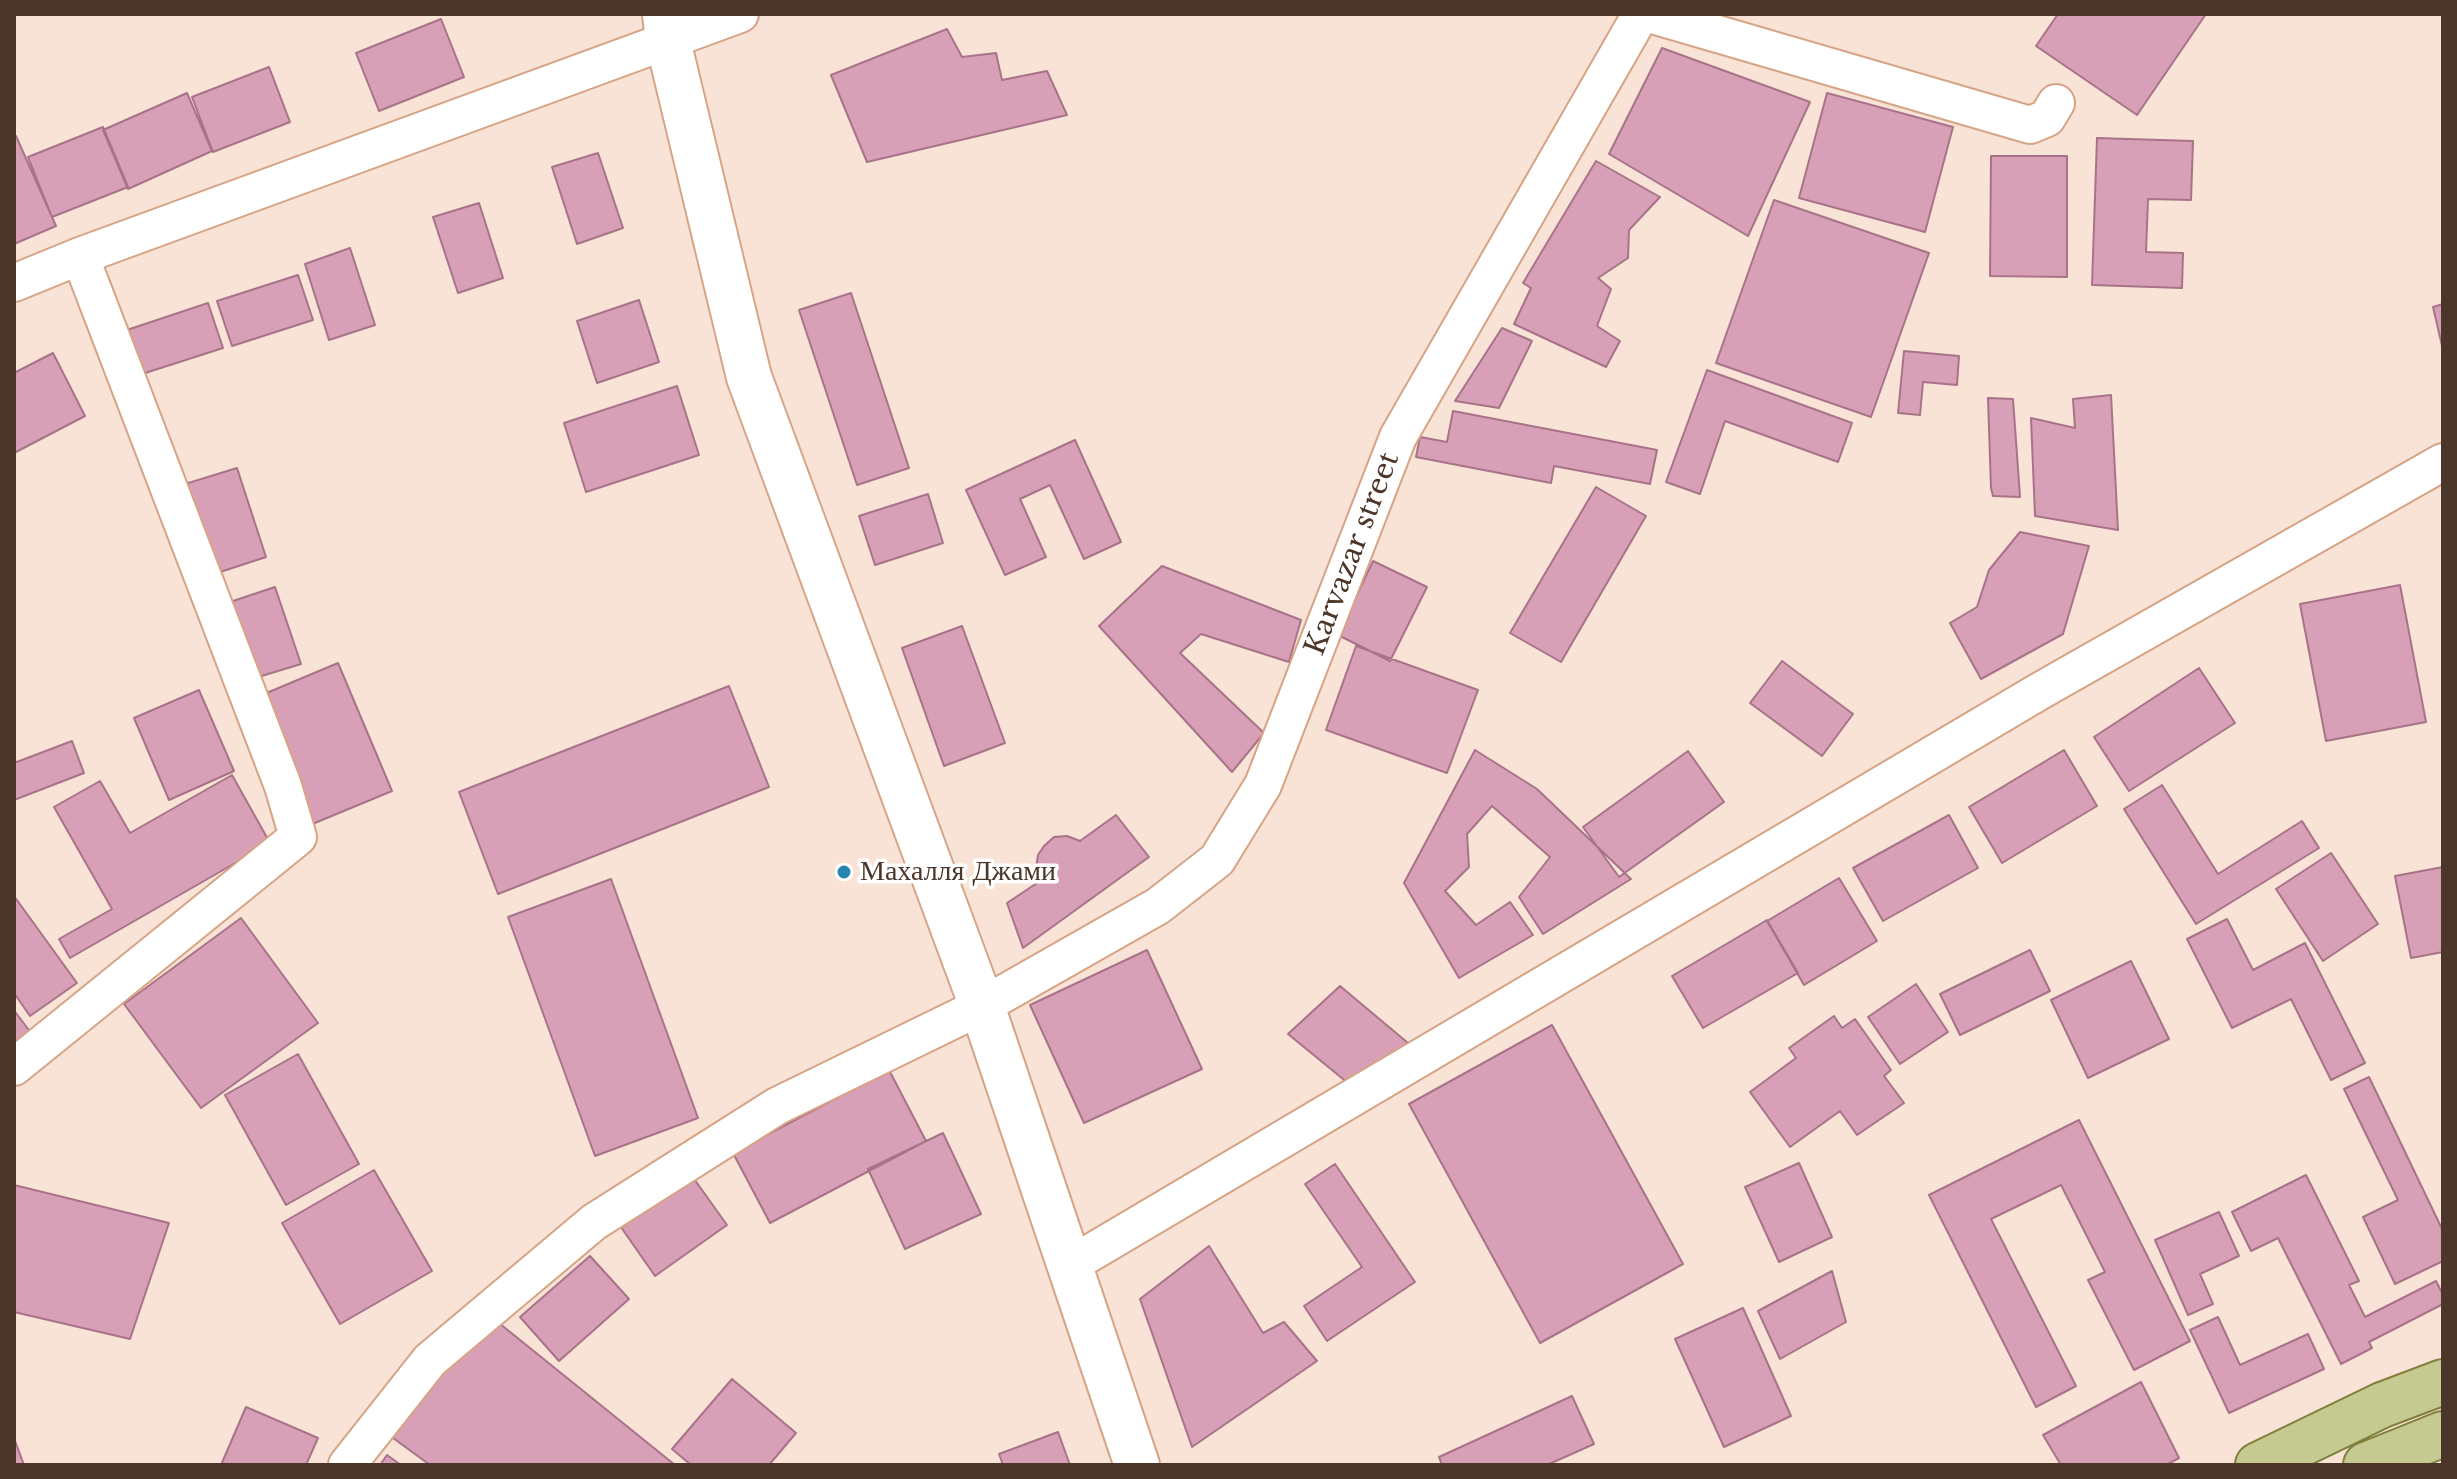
<!DOCTYPE html>
<html>
<head>
<meta charset="utf-8">
<style>
  body { margin:0 }
  #map { position:relative; width:2457px; height:1479px; overflow:hidden; background:#f8e3d6; font-family:"Libre Baskerville",serif }
  canvas { display:block }
  .frame { position:absolute; inset:0; border:16px solid #4b3629; pointer-events:none }
</style>
</head>
<body>
<div id="map">
<canvas width="2457" height="1479"></canvas>
<div class="frame"></div>
</div>
<script>
const c = document.querySelector('canvas').getContext('2d');
c.lineJoin = 'round';
function fillPath(path, color) { c.fillStyle = color; c.fill(path, 'evenodd'); }
const poly = rows => new Path2D(rows.map(r => 'M' + r).join(''));
function strokePath(path, color, width, dash) { c.strokeStyle = color; c.lineWidth = width; c.lineCap = dash ? 'butt' : 'round'; c.setLineDash(dash || []); c.stroke(path); }
function write(font, color, halo, rows, align = 'center') {
  c.font = font + ' "Libre Baskerville",serif'; c.lineWidth = 7; c.setLineDash([]); c.textBaseline = 'middle'; c.strokeStyle = halo; c.fillStyle = color; for (const [text, x, y, turn = 0] of rows) {
    c.save(); c.translate(x, y); c.rotate((+turn || 0) * Math.PI / 180); c.textAlign = isNaN(turn) ? turn : align; if (halo) c.strokeText(text, 0, 0); c.fillText(text, 0, 0); c.restore();
  }
}
const building = poly([
  [2058,14,2206,14,2137,115,2036,46,2058,14],
  [441,19,464,77,379,111,356,53,441,19],
  [947,29,962,57,996,53,1002,80,1047,71,1067,115,867,162,831,75,947,29],
  [1662,48,1810,102,1748,236,1609,154,1662,48],
  [269,67,290,122,213,152,192,97,269,67],
  [187,93,212,151,128,189,103,130,187,93],
  [1827,93,1953,127,1925,232,1799,198,1827,93],
  [103,127,128,187,52,217,28,157,103,127],
  [14,136,16,136,56,226,14,244,14,136],
  [2097,138,2193,141,2191,200,2148,199,2146,252,2183,253,2182,288,2092,285,2097,138],
  [598,153,623,228,577,244,552,167,598,153],
  [1991,156,2067,156,2067,277,1990,276,1991,156],
  [1596,161,1660,197,1629,230,1628,258,1598,278,1611,289,1597,326,1620,341,1606,367,1514,324,1531,288,1523,283,1596,161],
  [1774,200,1929,253,1871,417,1716,363,1774,200],
  [479,203,503,278,458,293,433,217,479,203],
  [350,248,375,325,329,340,305,264,350,248],
  [298,275,313,320,232,346,217,301,298,275],
  [851,293,909,468,857,485,799,310,851,293],
  [639,300,659,362,597,383,577,321,639,300],
  [208,303,223,348,142,374,127,330,208,303],
  [2443,304,2443,350,2433,307,2443,304],
  [1502,328,1532,341,1499,408,1455,401,1502,328],
  [1904,351,1959,356,1957,385,1923,382,1920,415,1898,413,1904,351],
  [53,353,85,416,14,453,14,373,53,353],
  [1707,370,1852,423,1838,462,1725,421,1700,494,1666,482,1707,370],
  [677,386,699,455,586,492,564,423,677,386],
  [2111,395,2118,530,2035,516,2031,418,2075,428,2073,399,2111,395],
  [1988,398,2013,399,2020,497,1993,496,1991,488,1988,398],
  [1453,411,1657,450,1650,484,1554,466,1551,483,1416,457,1420,437,1447,442,1453,411],
  [1075,440,1121,542,1084,559,1050,485,1020,499,1046,557,1005,575,966,490,1075,440],
  [237,468,266,557,214,574,185,484,237,468],
  [1596,487,1646,516,1561,662,1510,633,1596,487],
  [928,494,943,543,875,565,859,516,928,494],
  [2020,532,2089,546,2063,634,1981,679,1950,623,1977,607,1989,570,2020,532],
  [1373,561,1427,587,1390,661,1338,635,1373,561],
  [1162,566,1301,620,1289,662,1201,634,1180,653,1264,733,1232,772,1099,626,1162,566],
  [2400,585,2426,722,2326,741,2300,604,2400,585],
  [275,587,301,664,255,678,230,602,275,587],
  [962,626,1005,743,944,766,902,648,962,626],
  [1356,646,1478,690,1447,773,1326,730,1356,646],
  [1782,661,1853,714,1822,756,1750,703,1782,661],
  [338,663,392,791,310,825,257,697,338,663],
  [2199,668,2235,723,2129,791,2094,737,2199,668],
  [729,686,769,787,498,894,459,792,729,686],
  [199,690,234,771,169,800,134,718,199,690],
  [72,741,84,773,14,800,14,763,72,741],
  [1475,750,1537,789,1631,879,1543,934,1519,897,1550,857,1492,806,1467,834,1469,867,1445,891,1476,925,1510,902,1533,935,1459,978,1404,883,1475,750],
  [2064,750,2097,806,2002,863,1969,807,2064,750],
  [1688,751,1724,802,1619,877,1583,827,1688,751],
  [232,775,270,843,70,958,59,939,112,909,54,807,100,781,130,833,232,775],
  [2162,785,2218,874,2302,821,2319,848,2196,924,2124,809,2162,785],
  [1116,815,1149,857,1023,948,1007,903,1040,881,1036,868,1038,855,1044,846,1054,837,1067,836,1080,841,1116,815],
  [1949,815,1978,868,1883,921,1853,868,1949,815],
  [2331,853,2378,924,2323,961,2276,889,2331,853],
  [2443,867,2443,952,2411,958,2395,876,2443,867],
  [1839,878,1877,941,1804,985,1767,921,1839,878],
  [611,879,698,1118,595,1156,508,917,611,879],
  [14,896,77,983,30,1016,14,993,14,896],
  [241,918,318,1023,201,1108,124,1004,241,918],
  [2227,919,2253,970,2305,943,2365,1063,2331,1080,2291,999,2232,1028,2187,939,2227,919],
  [1767,920,1798,973,1703,1028,1672,976,1767,920],
  [1147,950,1202,1069,1084,1123,1030,1005,1147,950],
  [2030,950,2050,991,1960,1035,1940,994,2030,950],
  [2131,961,2169,1039,2088,1078,2051,1000,2131,961],
  [1916,984,1948,1032,1900,1064,1868,1017,1916,984],
  [1340,986,1408,1043,1354,1088,1288,1034,1340,986],
  [16,1013,34,1037,14,1052,14,1015,16,1013],
  [1834,1016,1842,1028,1855,1019,1891,1070,1884,1076,1904,1103,1857,1135,1840,1111,1790,1147,1750,1092,1796,1058,1789,1048,1834,1016],
  [1552,1025,1683,1264,1540,1343,1409,1104,1552,1025],
  [298,1054,359,1164,286,1205,225,1095,298,1054],
  [889,1070,926,1141,770,1223,733,1153,889,1070],
  [2369,1077,2443,1231,2443,1261,2395,1284,2363,1217,2398,1200,2344,1089,2369,1077],
  [2079,1120,2190,1341,2134,1370,2088,1280,2105,1272,2061,1185,1991,1219,2076,1386,2036,1407,1929,1195,2079,1120],
  [943,1133,981,1214,905,1249,868,1169,943,1133],
  [1799,1163,1832,1237,1779,1262,1745,1187,1799,1163],
  [1335,1164,1415,1282,1327,1341,1304,1306,1362,1267,1305,1184,1335,1164],
  [687,1169,727,1225,655,1276,616,1220,687,1169],
  [374,1170,432,1271,340,1324,282,1223,374,1170],
  [2306,1175,2359,1281,2349,1285,2365,1317,2436,1281,2443,1295,2443,1304,2369,1342,2372,1348,2341,1364,2278,1238,2251,1251,2232,1212,2306,1175],
  [14,1185,169,1223,130,1339,14,1312,14,1185],
  [2219,1212,2239,1256,2200,1274,2213,1304,2188,1315,2155,1240,2219,1212],
  [1209,1246,1263,1333,1284,1322,1317,1361,1192,1447,1140,1299,1209,1246],
  [590,1256,629,1299,559,1361,520,1317,590,1256],
  [1832,1271,1846,1322,1780,1359,1758,1311,1832,1271],
  [1743,1308,1791,1416,1724,1447,1675,1339,1743,1308],
  [2218,1317,2240,1365,2308,1334,2324,1369,2229,1413,2190,1330,2218,1317],
  [494,1319,675,1465,430,1465,382,1430,494,1319],
  [732,1379,796,1433,769,1465,691,1465,672,1449,732,1379],
  [2141,1382,2179,1458,2166,1465,2061,1465,2043,1435,2141,1382],
  [1572,1396,1594,1444,1547,1465,1442,1465,1439,1457,1572,1396],
  [246,1407,318,1438,306,1465,221,1465,246,1407],
  [1058,1432,1070,1465,1003,1465,999,1454,1058,1432],
  [14,1438,24,1465,14,1465,14,1438],
  [387,1455,401,1465,380,1465,387,1455]
]);
const street = poly([
  [1649,14,2030,125,2047,118,2056,103],
  [14,283,80,256,740,14],
  [14,1067,298,837,283,786,80,256],
  [1070,1265,2040,691,2443,462],
  [347,1465,430,1360,594,1222,777,1106,982,1006,1158,906,1217,860,1263,785,1398,437,1641,14]
]);
const secondary = poly([
  [665,14,668,41,749,377,982,1006,1137,1465]
]);
const primary = poly([
  [2258,1465,2382,1405,2443,1382],
  [2366,1465,2443,1434]
]);
const markers = [
  [844,872,8,"#2584b0"]
];
const streetNames = [
  ["Karvazar street",1353,554,-69]
];
const poiNames = [
  ["Махалля Джами",860,872]
];
fillPath(building, '#d8a0b6');
strokePath(building, '#a87388', 2);
strokePath(street, '#d6a485', 40);
strokePath(secondary, '#d6a485', 48);
strokePath(primary, '#817f3c', 48);
strokePath(street, '#fff', 36);
strokePath(secondary, '#fff', 44);
strokePath(primary, '#c5ca90', 44);
for (const [x, y, r, color] of markers) { const dot = new Path2D(); dot.arc(x, y, r, 0, 2 * Math.PI); c.fillStyle = color; c.fill(dot); strokePath(dot, '#fff', 3); }
write('28px', '#4b3629', '#fff', streetNames);
write('28px', '#4b3629', '#fff', poiNames, 'left');
</script>
</body>
</html>
